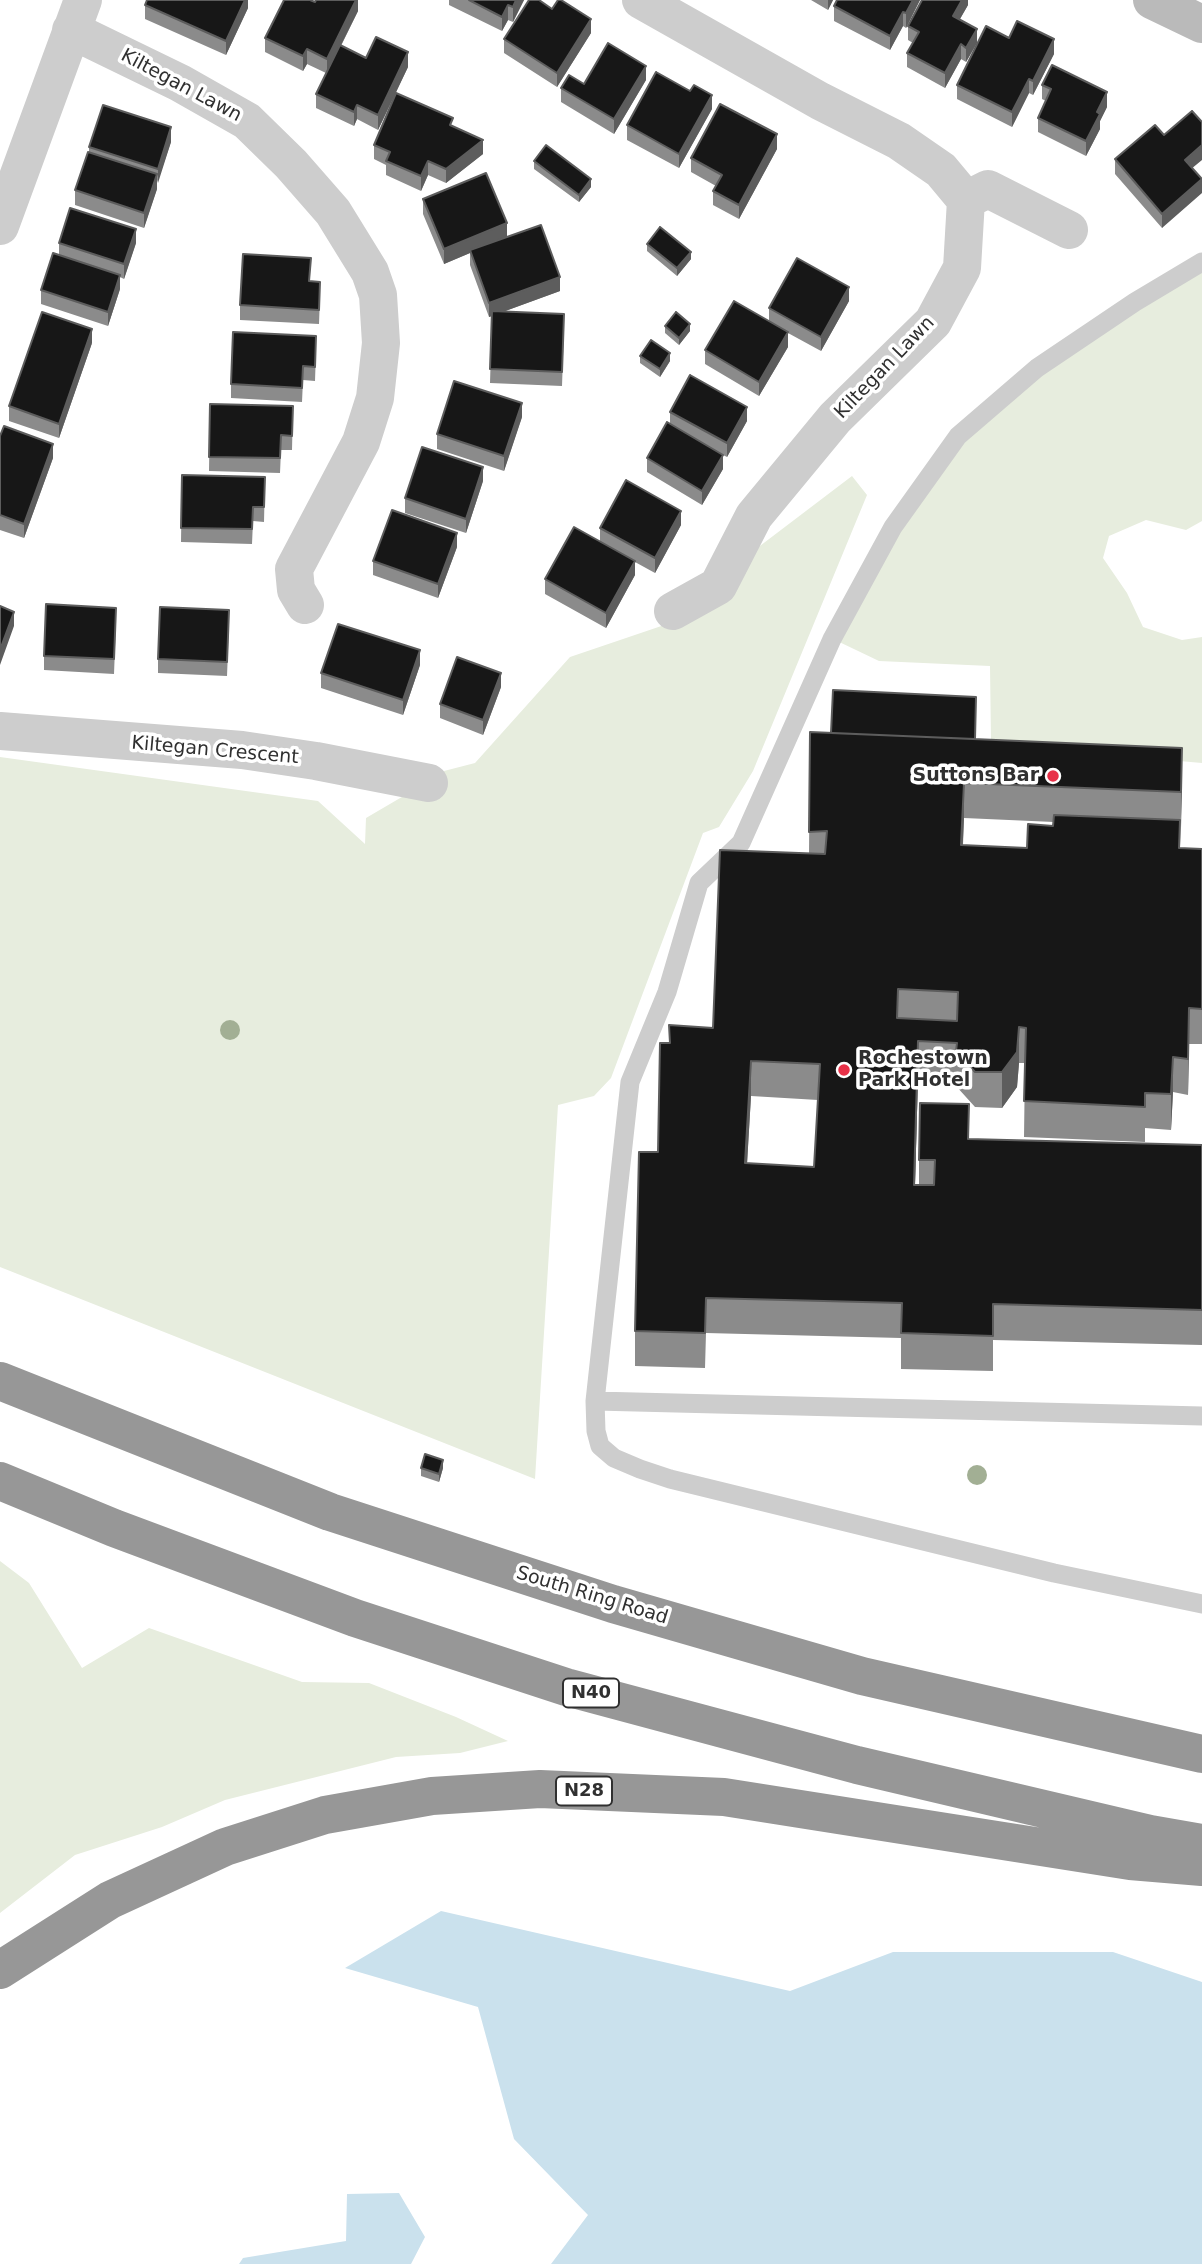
<!DOCTYPE html>
<html>
<head>
<meta charset="utf-8">
<style>
  body { margin:0 }
  canvas { display:block; background:#fff }
</style>
</head>
<body>
<canvas width="1202" height="2264"></canvas>
<script>
const c = document.querySelector('canvas').getContext('2d');
c.lineJoin = 'round';
function fillPath(path, color) { c.fillStyle = color; c.fill(path, 'evenodd'); }
const poly = rows => new Path2D(rows.map(r => 'M' + r).join(''));
function strokePath(path, color, width, dash) { c.strokeStyle = color; c.lineWidth = width; c.lineCap = dash ? 'butt' : 'round'; c.setLineDash(dash || []); c.stroke(path); }
function write(font, color, halo, rows, align = 'center') {
  c.font = font + ' "DejaVu Sans",sans-serif'; c.lineWidth = 7; c.setLineDash([]); c.textBaseline = 'middle'; c.strokeStyle = halo; c.fillStyle = color; for (const [text, x, y, turn = 0] of rows) {
    c.save(); c.translate(x, y); c.rotate((+turn || 0) * Math.PI / 180); c.textAlign = isNaN(turn) ? turn : align; if (halo) c.strokeText(text, 0, 0); c.fillText(text, 0, 0); c.restore();
  }
}
const green = poly([
  [1202,262,1202,521,1186,530,1146,520,1109,536,1103,558,1127,593,1143,627,1182,640,1202,637,1202,763,1010,746,991,742,990,666,879,661,833,639,958,436,1037,368],
  [852,476,867,495,753,771,719,827,703,833,611,1078,594,1096,558,1105,535,1479,0,1267,0,757,318,801,365,844,366,818,407,794,430,798,444,771,475,763,570,657,682,619,748,555],
  [0,1561,29,1583,82,1668,149,1628,302,1682,369,1683,456,1717,508,1741,460,1753,396,1757,225,1800,162,1827,75,1855,0,1913]
]);
const water = poly([
  [441,1911,790,1991,893,1952,1113,1952,1202,1982,1202,2264,551,2264,588,2215,514,2139,478,2007,345,1968],
  [399,2193,425,2237,411,2264,239,2264,243,2258,346,2241,347,2194]
]);
const lane = poly([
  [1202,262,1135,302,1037,368,958,436,893,527,832,639,741,843,699,883,667,992,630,1082,595,1401,596,1431,600,1446,614,1458,640,1469,670,1479,1054,1573,1202,1604],
  [595,1401,1202,1416]
]);
const street = poly([
  [641,0,820,101,899,141,941,170,966,200,962,268,933,322,835,418,754,516,718,586,673,611],
  [71,30,180,83,247,121,291,164,333,212,370,272,378,295,381,343,375,398,361,442,294,569,296,590,305,605],
  [966,200,988,189,1069,230],
  [0,226,83,0],
  [0,731,242,750,316,761,429,783]
]);
const secondary = poly([
  [1152,0,1202,24]
]);
const highway = poly([
  [0,1381,330,1512,613,1604,862,1676,1202,1754],
  [0,1481,114,1528,355,1618,566,1687,857,1765,1150,1834,1202,1843],
  [0,1970,110,1900,225,1847,325,1815,432,1796,540,1789,724,1797,1130,1861,1202,1867]
]);
const trees = [
  [230,1030],
  [977,1475]
];
const wall = poly([
  [248,0,248,8,226,55,145,19,145,5],
  [358,0,358,11,341,46,366,58,408,67,378,130,357,119,354,126,316,108,316,94,326,73,307,64,303,71,265,52,265,38,315,2],
  [449,0,524,0,513,22,508,20,502,31,449,5],
  [811,0,833,0,828,10],
  [837,0,920,0,906,28,903,26,890,50,834,21,834,6],
  [968,0,968,5,960,19,977,43,966,62,961,59,945,88,907,67,907,53,913,43,908,40,908,26],
  [552,9,591,33,557,87,504,53,504,39],
  [1009,38,1054,54,1033,95,1029,93,1012,127,957,99,957,85],
  [646,80,614,134,561,102,561,88,584,84],
  [1042,85,1107,107,1100,121,1100,129,1086,156,1038,132,1038,118,1046,101,1042,99],
  [712,109,679,168,627,140,627,125],
  [453,127,483,154,446,183,428,175,421,191,386,175,386,165,374,159,374,145],
  [171,142,157,183,157,189,144,228,75,205,75,190,89,152,89,147],
  [777,149,739,219,713,205,713,191,716,186,691,172,691,158],
  [1115,159,1193,168,1162,228,1115,174],
  [534,161,591,187,579,202,534,169],
  [423,199,507,237,560,291,505,311,564,328,562,386,490,383,492,316,489,317,470,265,470,253,444,264,423,214],
  [59,243,136,243,124,279,120,277,120,289,108,326,41,304,41,290,59,254],
  [647,244,691,259,677,276,647,251],
  [310,281,320,297,319,324,240,320,240,305],
  [849,301,821,351,788,333,788,347,759,396,705,364,705,350,769,321,769,308],
  [665,326,690,331,679,345,665,333],
  [92,343,59,438,9,421,9,406],
  [316,351,315,381,303,380,302,402,231,398,231,384],
  [640,356,670,361,660,377,640,363],
  [210,404,293,406,292,450,281,450,280,473,209,471],
  [670,412,747,421,727,457,723,455,723,469,702,505,647,472,647,458,670,424],
  [522,417,504,471,437,449,437,434],
  [0,436,53,458,24,538,0,530],
  [182,475,265,477,264,522,253,521,252,544,181,542],
  [483,481,466,533,405,513,405,498],
  [681,525,655,573,635,562,635,575,606,628,545,594,545,579,600,541,600,528],
  [457,547,438,598,373,575,373,561],
  [116,622,114,674,44,670,44,656],
  [229,625,227,676,158,673,158,659],
  [420,665,403,715,321,688,321,673],
  [501,687,483,735,440,718,440,704],
  [810,732,975,739,1182,784,1180,848,1202,849,1202,1044,1189,1044,1188,1095,1173,1092,1171,1130,1145,1128,1145,1142,1024,1137,1025,1063,1019,1063,1017,1087,1002,1108,975,1107,956,1086,956,1079,918,1076,915,1185,919,1185,919,1160,969,1139,1202,1145,1202,1345,993,1340,993,1371,901,1369,901,1338,706,1333,705,1368,635,1366,635,1331,658,1152,669,1043,669,1025,713,1028,809,854],
  [964,818,1054,822,1053,826,1027,848,963,845],
  [751,1096,818,1100,814,1167,747,1163],
  [421,1468,443,1468,439,1482,421,1476]
]);
const shadedWall = poly([
  [245,0,248,0,248,8,226,55,226,41],
  [356,0,358,0,358,11,327,73,327,59],
  [516,0,524,0,513,22,513,7],
  [828,0,833,0,828,10],
  [913,0,920,0,906,28,906,13],
  [962,0,968,0,968,5,953,31,953,16],
  [508,5,508,20,502,31,502,17],
  [903,12,903,26,890,50,890,36],
  [591,19,591,33,557,87,557,73],
  [977,29,977,43,966,62,966,48],
  [1054,39,1054,54,1033,95,1033,81],
  [961,44,961,59,945,88,945,73],
  [307,49,307,64,303,71,303,56],
  [408,52,408,67,378,130,378,115],
  [646,66,646,80,614,134,614,119],
  [1029,79,1029,93,1012,127,1012,112],
  [1107,92,1107,107,1100,121,1100,129,1086,156,1086,141,1097,112],
  [712,95,712,109,679,168,679,154],
  [357,105,357,119,354,126,354,112],
  [171,127,171,142,158,183,158,169],
  [777,134,777,149,739,219,739,205],
  [483,140,483,154,446,183,446,169],
  [1202,145,1202,160,1185,174,1185,160],
  [428,161,428,175,421,191,421,176],
  [157,174,157,189,144,228,144,213],
  [591,179,591,187,579,202,579,195],
  [1202,179,1202,193,1162,228,1162,214],
  [507,223,507,238,470,250,470,253,444,264,444,249],
  [136,229,136,243,124,279,124,264],
  [691,252,691,259,677,276,677,268],
  [120,275,120,289,108,326,108,312],
  [560,277,560,291,489,317,489,303],
  [849,287,849,301,821,351,821,337],
  [690,324,690,331,679,345,679,338],
  [92,329,92,343,59,438,59,424],
  [788,332,788,347,759,396,759,382],
  [670,353,670,361,660,377,660,369],
  [522,403,522,417,504,471,504,456],
  [747,407,747,421,727,457,727,443],
  [53,444,53,458,24,538,24,524],
  [723,455,723,469,702,505,702,491],
  [483,467,483,481,466,533,466,519],
  [681,511,681,525,655,573,655,558],
  [457,533,457,547,438,598,438,584],
  [635,561,635,575,606,628,606,613],
  [14,612,14,626,0,665,0,650],
  [420,650,420,665,403,715,403,700],
  [501,673,501,687,483,735,483,720],
  [1182,748,1182,784,1181,828,1181,792],
  [964,783,964,818,961,880,961,845],
  [1189,1008,1189,1044,1188,1095,1188,1059],
  [1019,1027,1019,1063,1017,1087,1002,1108,1002,1072],
  [918,1041,918,1076,914,1220,914,1185],
  [1173,1057,1173,1092,1171,1130,1171,1094],
  [751,1061,751,1096,745,1199,745,1163],
  [443,1460,443,1468,439,1482,439,1474]
]);
const building = poly([
  [147,0,245,0,226,41,145,5,147,0],
  [284,0,310,0,315,2,316,0,356,0,327,59,307,49,303,56,265,38,284,0],
  [469,0,516,0,513,7,508,5,502,17,469,0],
  [529,0,539,0,552,9,558,0,561,0,591,19,557,73,504,39,529,0],
  [837,0,913,0,906,13,903,12,890,36,834,6,837,0],
  [922,0,962,0,953,16,977,29,966,48,961,44,945,73,907,53,919,32,908,26,922,0],
  [1017,21,1054,39,1033,81,1029,79,1012,112,957,85,986,26,1009,38,1017,21],
  [376,37,408,52,378,115,357,105,354,112,316,94,340,45,366,58,376,37],
  [608,43,646,66,614,119,561,88,569,75,584,84,608,43],
  [1052,65,1107,92,1097,112,1100,114,1086,141,1038,118,1051,89,1042,85,1052,65],
  [656,72,690,91,694,85,712,95,679,154,627,125,656,72],
  [396,93,453,118,450,125,483,140,446,169,428,161,421,176,386,161,390,152,374,145,396,93],
  [720,104,777,134,739,205,713,191,722,175,691,158,720,104],
  [103,105,171,127,158,169,89,147,103,105],
  [1192,111,1202,122,1202,145,1185,160,1202,179,1162,214,1115,159,1155,125,1164,135,1192,111],
  [546,145,591,179,579,195,534,161,546,145],
  [88,152,157,174,144,213,75,190,88,152],
  [486,173,507,223,444,249,423,199,486,173],
  [70,208,136,229,124,264,59,243,70,208],
  [541,225,560,277,489,303,470,250,541,225],
  [660,227,691,252,677,268,647,244,660,227],
  [53,253,120,275,108,312,41,290,53,253],
  [243,254,311,258,309,281,320,282,319,310,240,305,243,254],
  [797,258,849,287,821,337,769,308,797,258],
  [734,301,788,332,759,382,705,350,734,301],
  [492,311,564,314,562,372,490,369,492,311],
  [42,312,92,329,59,424,9,406,42,312],
  [676,312,690,324,679,338,665,326,676,312],
  [233,332,316,336,315,367,303,366,302,388,231,384,233,332],
  [651,340,670,353,660,369,640,356,651,340],
  [690,375,747,407,727,443,670,412,690,375],
  [454,381,522,403,504,456,437,434,454,381],
  [210,404,293,406,292,436,281,435,280,458,209,457,210,404],
  [667,422,723,455,702,491,647,458,667,422],
  [4,426,53,444,24,524,0,515,0,436,4,426],
  [422,447,483,467,466,519,405,498,422,447],
  [182,475,265,477,264,507,253,507,252,529,181,528,182,475],
  [626,480,681,511,655,558,600,528,626,480],
  [392,510,457,533,438,584,373,561,392,510],
  [574,527,635,561,606,613,545,579,574,527],
  [46,604,116,608,114,659,44,656,46,604],
  [0,606,14,612,0,650,0,606],
  [160,607,229,610,227,662,158,659,160,607],
  [338,624,420,650,403,700,321,673,338,624],
  [457,657,501,673,483,720,440,704,457,657],
  [833,690,976,697,975,739,831,733,833,690],
  [810,732,1182,748,1181,792,964,783,961,845,1027,848,1028,824,1053,826,1054,815,1180,820,1179,848,1202,849,1202,1009,1189,1008,1188,1059,1173,1057,1171,1094,1145,1093,1145,1107,1024,1101,1026,1028,1019,1027,1017,1052,1002,1072,975,1072,956,1051,957,1043,918,1041,914,1185,934,1185,935,1160,919,1160,920,1103,969,1104,968,1139,1202,1145,1202,1310,993,1304,993,1336,901,1333,902,1303,706,1298,705,1333,635,1331,639,1152,658,1152,660,1043,670,1043,669,1025,713,1028,720,850,825,854,827,831,809,832,810,732],
  [898,989,958,992,957,1021,897,1018,898,989],
  [751,1061,820,1064,814,1167,745,1163,751,1061],
  [425,1454,443,1460,439,1474,421,1468,425,1454]
]);
const markers = [
  [1053,776,7,"#e83148"],
  [844,1070,7,"#e83148"]
];
const shields = [
  [591,1693,56],
  [584,1791,56]
];
const shieldNames = [
  ["N40",591,1693],
  ["N28",584,1791]
];
const streetNames = [
  ["Kiltegan Lawn",181,86,28],
  ["Kiltegan Lawn",885,368,-46],
  ["Kiltegan Crescent",215,751,5],
  ["South Ring Road",592,1596,17]
];
const poiNames = [
  ["Suttons Bar",1039,776],
  ["Rochestown",858,1059,"left"],
  ["Park Hotel",858,1081,"left"]
];
fillPath(green, '#e7edde');
fillPath(water, '#cae1ed');
strokePath(lane, '#cdcdcd', 19);
strokePath(street, '#cdcdcd', 38);
strokePath(secondary, '#bababa', 38);
strokePath(highway, '#979797', 38);
c.fillStyle = '#a2af94';
for (const [x, y] of trees) { c.beginPath(); c.arc(x, y, 10, 0, 2 * Math.PI); c.fill(); }
fillPath(wall, '#8b8b8b');
fillPath(shadedWall, '#5d5d5d');
fillPath(building, '#171717');
strokePath(building, '#5d5d5d', 2);
for (const [x, y, r, color] of markers) { const dot = new Path2D(); dot.arc(x, y, r, 0, 2 * Math.PI); c.fillStyle = color; c.fill(dot); strokePath(dot, '#fff', 2.5); }
for (const [x, y, w] of shields) { const box = new Path2D(); box.roundRect(x - w / 2, y - 14.5, w, 29, 5); c.fillStyle = '#fff'; c.fill(box); strokePath(box, '#303030', 2); }
write('bold 18px', '#303030', null, shieldNames);
write('19px', '#303030', '#fff', streetNames);
write('bold 19px', '#303030', '#fff', poiNames, 'right');
</script>
</body>
</html>
